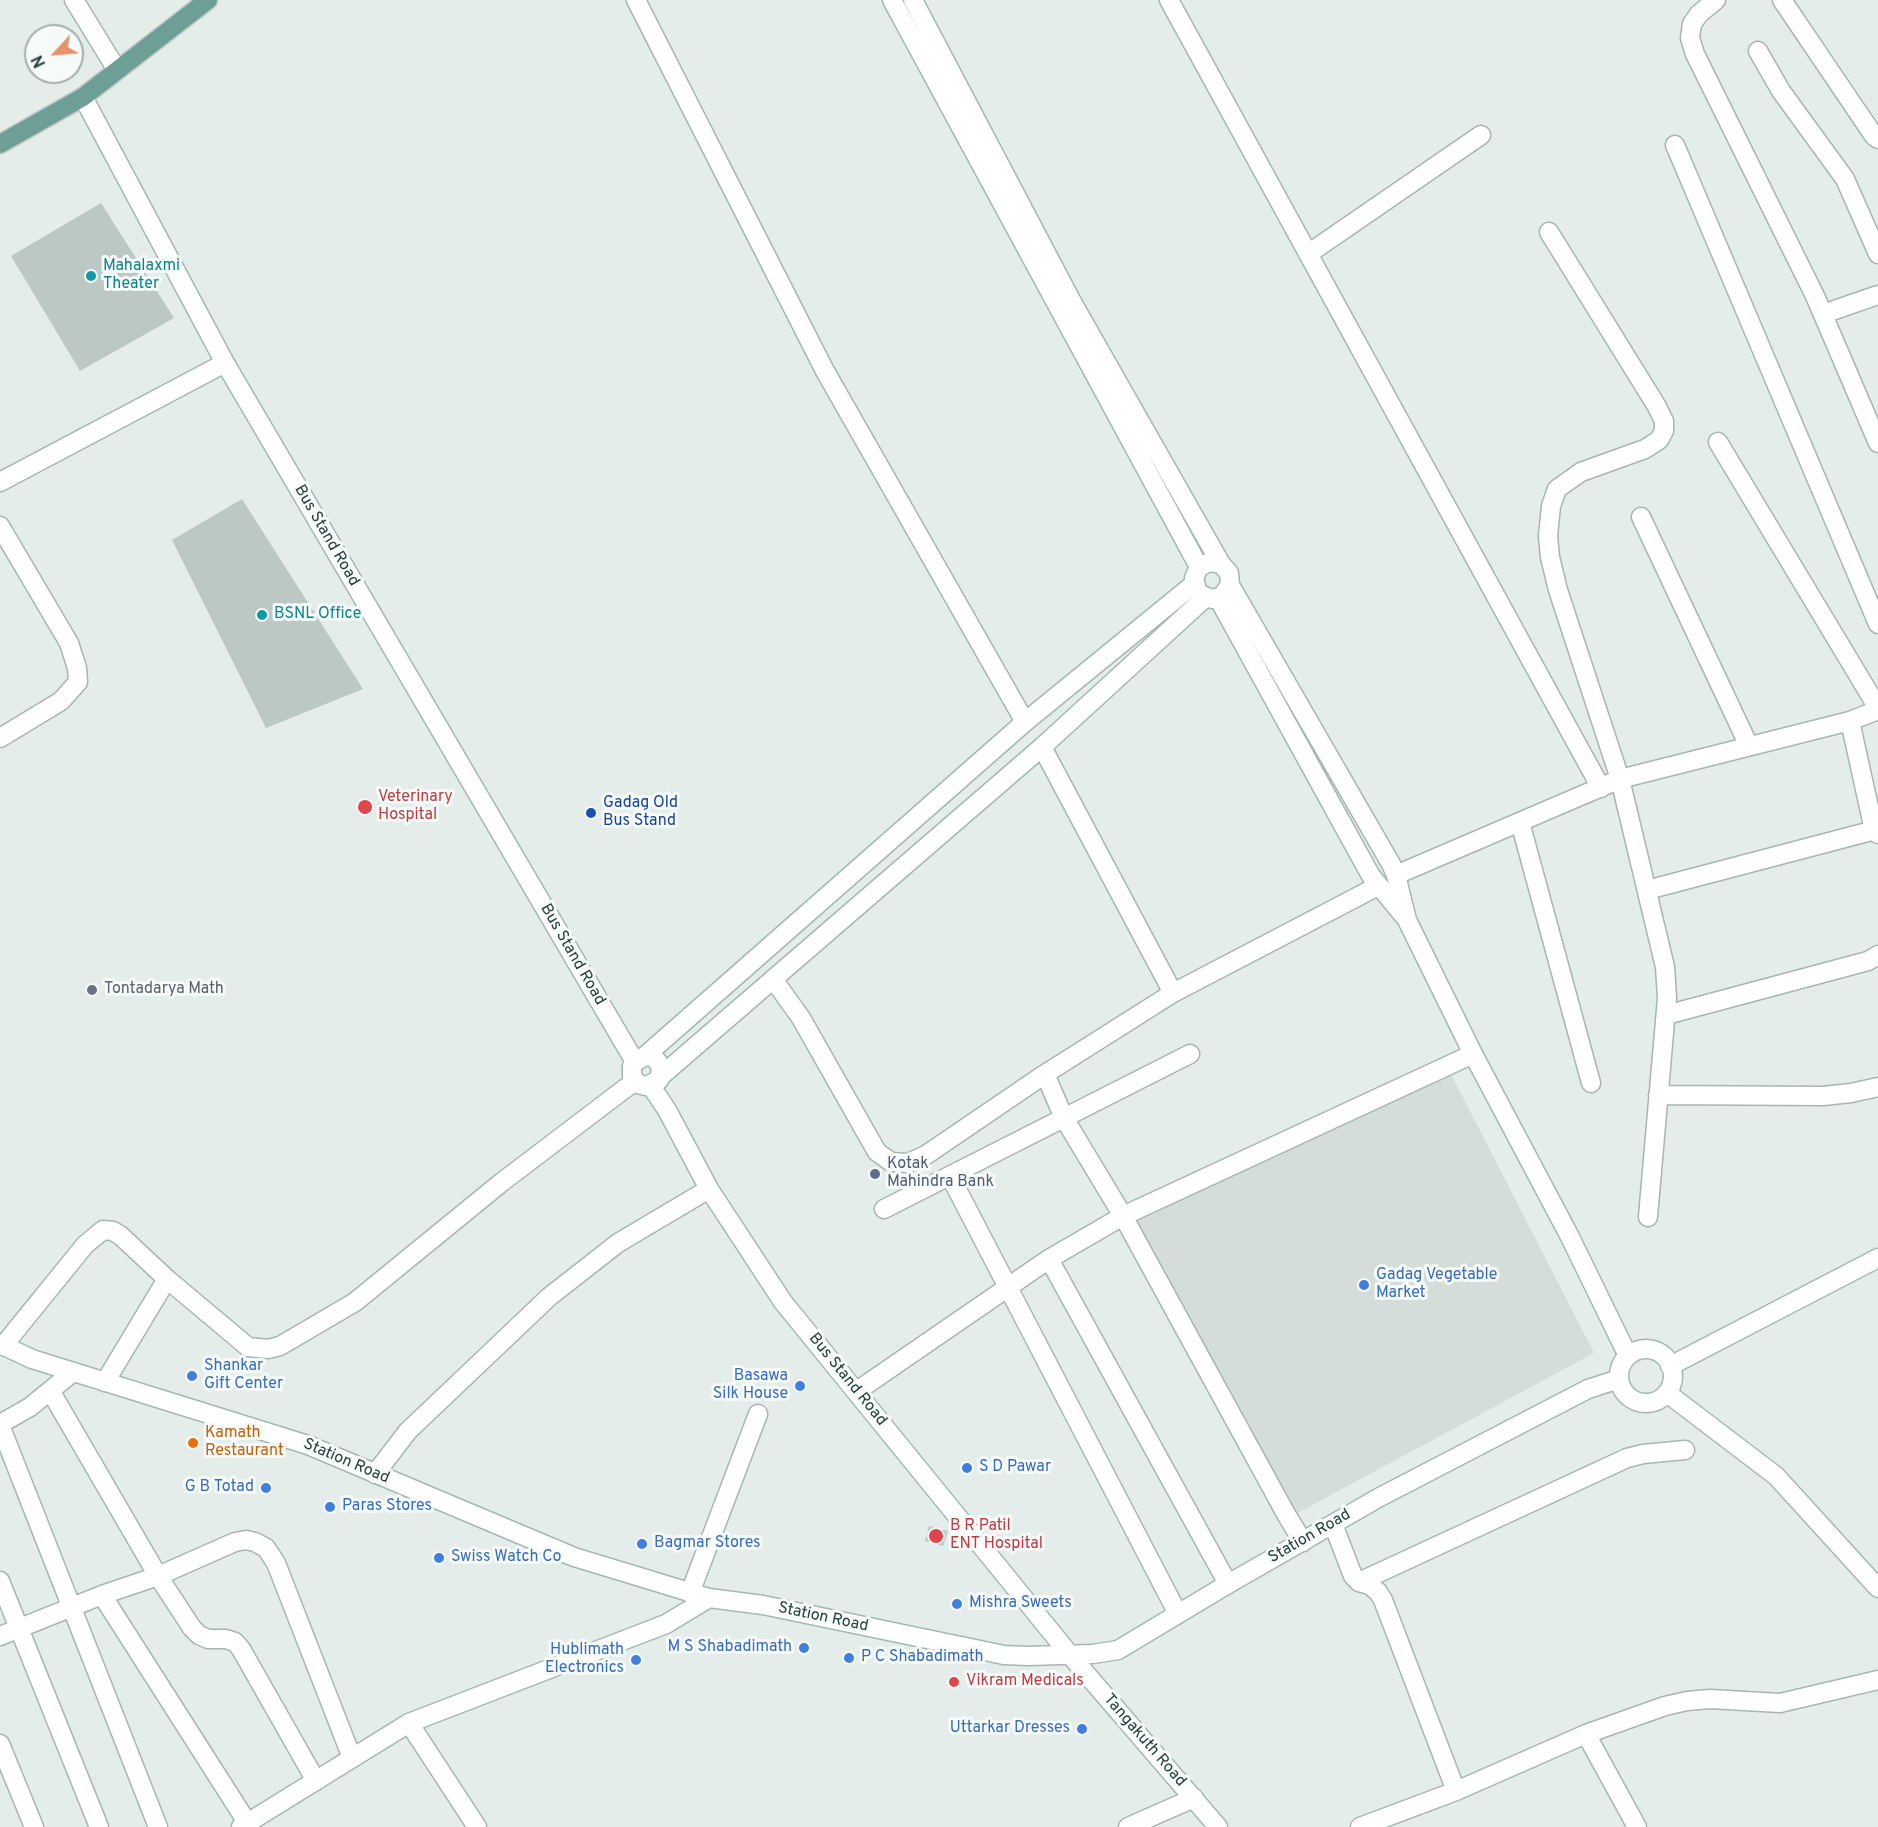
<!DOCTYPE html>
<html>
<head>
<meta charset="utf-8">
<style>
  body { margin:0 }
  #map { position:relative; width:1878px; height:1827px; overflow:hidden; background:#e5edea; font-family:Overpass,sans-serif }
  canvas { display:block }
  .north { position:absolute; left:24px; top:24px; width:60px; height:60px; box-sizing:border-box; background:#f6faf8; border:2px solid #a3afac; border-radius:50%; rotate:244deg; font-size:16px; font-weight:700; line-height:24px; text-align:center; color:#263e39 }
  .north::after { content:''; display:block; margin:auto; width:21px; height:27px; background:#e7936a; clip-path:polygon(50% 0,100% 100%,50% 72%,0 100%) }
</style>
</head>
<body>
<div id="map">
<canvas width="1878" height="1827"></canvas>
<div class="north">N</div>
</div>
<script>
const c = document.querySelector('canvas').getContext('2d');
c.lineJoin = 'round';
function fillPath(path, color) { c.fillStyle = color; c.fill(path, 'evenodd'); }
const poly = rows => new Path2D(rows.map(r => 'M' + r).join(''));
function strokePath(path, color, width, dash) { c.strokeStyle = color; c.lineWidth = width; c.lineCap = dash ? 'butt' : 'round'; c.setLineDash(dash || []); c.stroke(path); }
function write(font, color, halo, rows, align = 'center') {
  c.font = font + ' Overpass,sans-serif'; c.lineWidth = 6; c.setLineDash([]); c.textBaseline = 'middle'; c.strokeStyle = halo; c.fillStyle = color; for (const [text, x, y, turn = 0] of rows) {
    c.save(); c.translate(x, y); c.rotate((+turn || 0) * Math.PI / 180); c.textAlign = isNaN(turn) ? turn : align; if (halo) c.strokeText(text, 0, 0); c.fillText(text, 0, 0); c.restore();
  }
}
const built = poly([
  [1450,1072,1594,1353,1292,1516,1131,1218]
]);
const building = poly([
  [101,203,174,318,80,371,11,256],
  [242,499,363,689,266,728,172,540],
  [929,1526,948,1531,943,1546,925,1541]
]);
const street = poly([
  [74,0,117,70],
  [636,0,825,371,1025,722],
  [1169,0,1601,788],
  [1716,0,1699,14,1692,24,1690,38,1695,54,1815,296,1878,443],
  [1782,0,1874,136,1878,139],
  [1758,51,1781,91,1845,179,1878,254],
  [1675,145,1878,624],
  [1549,232,1656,405,1664,421,1664,431,1659,440,1645,449,1581,472,1557,489,1551,506,1548,536,1550,557,1558,590,1620,779,1665,967,1667,998,1648,1217],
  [1308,254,1481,135],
  [1823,314,1878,295],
  [1718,442,1878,708],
  [1641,517,1749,746],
  [0,526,69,643,77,668,78,682,61,701,0,738],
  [1850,721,1872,821,1878,834],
  [1520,822,1591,1083],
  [1396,875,1620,779,1850,721,1878,710],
  [1647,890,1875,830],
  [773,979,801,1018,877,1152,891,1162,908,1163,926,1155,1045,1074,1173,993,1042,747],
  [1173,993,1378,886],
  [1666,1015,1868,961,1878,955],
  [1045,1074,1064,1118,1123,1216,1286,1514,1303,1542],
  [1658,1095,1823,1096,1851,1093,1878,1087],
  [950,1176,1178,1614],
  [884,1209,1190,1054],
  [1049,1259,1228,1584],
  [3,1346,85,1245,103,1230,113,1231,121,1236,167,1279,248,1347,268,1349,280,1346,355,1302,502,1182,635,1081],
  [105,1382,167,1279],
  [857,1391,1049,1259,1123,1216,1473,1054],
  [51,1392,158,1576,192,1628,199,1635,208,1639,226,1639,235,1642,241,1649,316,1781],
  [0,1424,30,1407,73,1372],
  [0,1425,158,1827],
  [375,1474,408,1431,549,1297,618,1243,709,1189],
  [1333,1524,1353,1576,1359,1582,1370,1585,1378,1592,1383,1600,1456,1791],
  [0,1581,99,1827],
  [1359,1582,1627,1458,1643,1454,1685,1450],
  [690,1593,758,1414],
  [102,1595,250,1827],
  [0,1636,102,1595,158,1576,235,1542,246,1540,255,1542,266,1548,276,1563,352,1758],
  [409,1723,477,1827],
  [1586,1734,1637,1827],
  [0,1744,34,1827],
  [1128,1827,1194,1798],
  [1360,1827,1456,1791,1586,1734,1665,1706,1687,1701,1710,1699,1780,1703,1878,1680]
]);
const secondary = poly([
  [892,0,1199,567],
  [913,0,1072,302,1221,564],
  [83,97,225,363,635,1062],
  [0,482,225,363],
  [1230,585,1222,596,1212,599,1200,594,1197,590,1194,578,1199,567,1210,562,1221,564,1229,573,1230,585,1391,864,1396,875,1407,920,1473,1054,1569,1235,1628,1356],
  [1218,598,1371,876,1404,916],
  [645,1056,653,1057,658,1062,661,1069,659,1080,646,1086,638,1084,632,1076,632,1066,635,1062,645,1056,1025,722,1194,584],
  [661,1076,1042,747,1206,597],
  [651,1086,667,1110,709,1189,783,1302,1070,1655,1218,1827],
  [0,1344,32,1359,308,1445,574,1557,709,1598,763,1605,1004,1655,1028,1656,1093,1654,1118,1650,1228,1584,1380,1497,1588,1389,1619,1379],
  '1619 1376a27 27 0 1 1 54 0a27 27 0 1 1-54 0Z',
  [1670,1366,1878,1258],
  [1667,1393,1776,1476,1878,1588],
  [241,1827,409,1723,666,1624,709,1598]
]);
const primary = poly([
  [0,144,83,97,208,0]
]);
const markers = [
  [91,276,6,"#0f9aa8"],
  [262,615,6,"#0f9aa8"],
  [365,807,8,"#e0444e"],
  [591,813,6,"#1a4fb4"],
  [92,990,6,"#6b7280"],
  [875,1174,6,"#5c6f8a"],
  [1364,1285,6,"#3f7fe0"],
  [192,1376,6,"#3f7fe0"],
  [800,1386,6,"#3f7fe0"],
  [193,1443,6,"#e8710a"],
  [967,1468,6,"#3f7fe0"],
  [266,1488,6,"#3f7fe0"],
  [330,1507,6,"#3f7fe0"],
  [936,1536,8,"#e0444e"],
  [642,1544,6,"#3f7fe0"],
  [439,1558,6,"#3f7fe0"],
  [957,1604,6,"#3f7fe0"],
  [804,1648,6,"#3f7fe0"],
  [849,1658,6,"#3f7fe0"],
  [636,1660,6,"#3f7fe0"],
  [954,1682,6,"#e0444e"],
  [1082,1729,6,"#3f7fe0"]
];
const cultureNames = [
  ["Mahalaxmi",103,267],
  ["Theater",103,285],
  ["BSNL Office",274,615]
];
const streetNames = [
  ["Bus Stand Road",326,536,60],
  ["Bus Stand Road",572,955,60],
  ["Bus Stand Road",847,1380,51],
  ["Station Road",346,1462,23],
  ["Station Road",1310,1537,-30],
  ["Station Road",823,1618,12],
  ["Tangakuth Road",1144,1741,49]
];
const healthNames = [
  ["Veterinary",378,798],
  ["Hospital",378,816],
  ["B R Patil",950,1527],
  ["ENT Hospital",950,1545],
  ["Vikram Medicals",966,1682]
];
const transitNames = [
  ["Gadag Old",603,804],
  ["Bus Stand",603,822]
];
const worshipNames = [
  ["Tontadarya Math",104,990]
];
const serviceNames = [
  ["Kotak",887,1165],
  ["Mahindra Bank",887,1183]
];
const shopNames = [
  ["Gadag Vegetable",1376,1276],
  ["Market",1376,1294],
  ["Shankar",204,1367],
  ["Gift Center",204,1385],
  ["Basawa",788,1377,"right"],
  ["Silk House",788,1395,"right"],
  ["S D Pawar",979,1468],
  ["G B Totad",254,1488,"right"],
  ["Paras Stores",342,1507],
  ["Bagmar Stores",654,1544],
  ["Swiss Watch Co",451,1558],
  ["Mishra Sweets",969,1604],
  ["M S Shabadimath",792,1648,"right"],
  ["Hublimath",624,1651,"right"],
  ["Electronics",624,1669,"right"],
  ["P C Shabadimath",861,1658],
  ["Uttarkar Dresses",1070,1729,"right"]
];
const foodNames = [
  ["Kamath",205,1434],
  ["Restaurant",205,1452]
];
fillPath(built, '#d4ddd9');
fillPath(building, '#bbc8c4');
strokePath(street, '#a8b5b1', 21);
strokePath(secondary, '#a4b8b3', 21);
strokePath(primary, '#c2c9c8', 21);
strokePath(street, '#fff', 18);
strokePath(secondary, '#fff', 18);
strokePath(primary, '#6e9f96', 18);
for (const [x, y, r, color] of markers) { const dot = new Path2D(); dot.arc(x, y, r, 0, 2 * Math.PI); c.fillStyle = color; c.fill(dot); strokePath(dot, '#f6faf8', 2); }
write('16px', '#0d838f', '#f6faf8', cultureNames, 'left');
write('16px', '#263e39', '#f6faf8', streetNames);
write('16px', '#be3a42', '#f6faf8', healthNames, 'left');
write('16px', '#164399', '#f6faf8', transitNames, 'left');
write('16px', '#5b616d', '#f6faf8', worshipNames, 'left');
write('16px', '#4e5e75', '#f6faf8', serviceNames, 'left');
write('16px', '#366cbe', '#f6faf8', shopNames, 'left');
write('16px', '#c56008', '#f6faf8', foodNames, 'left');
</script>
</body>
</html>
